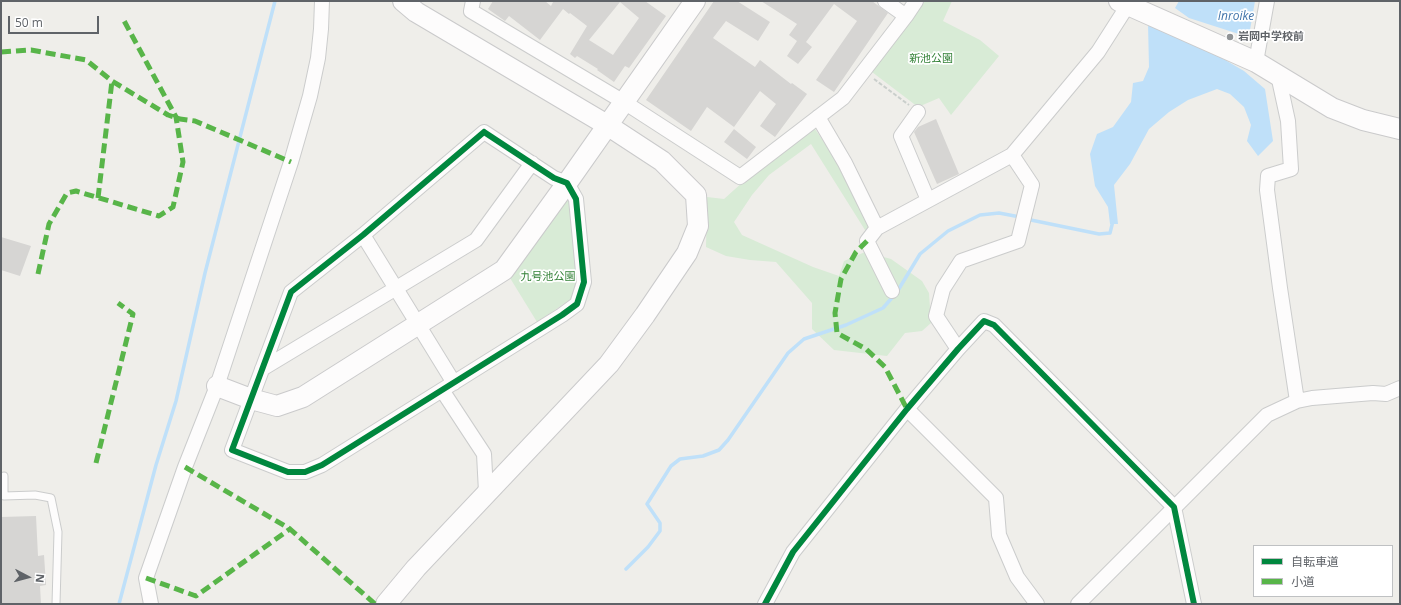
<!DOCTYPE html>
<html>
<head>
<meta charset="utf-8">
<style>
  body { margin:0 }
  #map { position:relative; width:1401px; height:605px; overflow:hidden; background:#efeeea; font-family:"Open Sans","Noto Sans JP",sans-serif }
  canvas { display:block }
  .frame { position:absolute; inset:0; border:2px solid #5f6368; pointer-events:none }
  .legend { position:absolute; left:1253px; top:545px; width:140px; height:52px; box-sizing:border-box; background:#fff; border:1px solid #bfc1c3; margin:0; padding:5px 7px; list-style:none; font-size:12px; color:#5f6368 }
  .legend li { display:flex; align-items:center; gap:8px; height:20px }
  .legend b { width:20px; border:1px solid #bfc1c3 }
  .north { position:absolute; left:8px; top:557px; width:40px; height:40px; -webkit-text-stroke:3px #fff; paint-order:stroke; rotate:96deg; font-size:11px; font-weight:700; line-height:16px; text-align:center; color:#5f6368 }
  .north::after { content:''; display:block; margin:auto; width:14px; height:18px; background:#5f6368; clip-path:polygon(50% 0,100% 100%,50% 72%,0 100%) }
  .scale { position:absolute; left:8px; top:16px; width:91px; height:18px; box-sizing:border-box; border:2px solid #5f6368; border-top:0; padding-left:5px; font-size:12px; line-height:14px; white-space:nowrap; color:#5f6368; -webkit-text-stroke:3px #fff; paint-order:stroke }
</style>
</head>
<body>
<div id="map">
<canvas width="1401" height="605"></canvas>
<div class="frame"></div>
<ul class="legend">
<li><b style="height:5px;background:#00873e"></b>自転車道</li>
<li><b style="height:5px;background:#58b549"></b>小道</li>
</ul>
<div class="north">N</div>
<div class="scale">50 m</div>
</div>
<script>
const c = document.querySelector('canvas').getContext('2d');
c.lineJoin = 'round';
function fillPath(path, color) { c.fillStyle = color; c.fill(path, 'evenodd'); }
const poly = rows => new Path2D(rows.map(r => 'M' + r).join(''));
function strokePath(path, color, width, dash) { c.strokeStyle = color; c.lineWidth = width; c.lineCap = dash ? 'butt' : 'round'; c.setLineDash(dash || []); c.stroke(path); }
function write(font, color, halo, rows, align = 'center') {
  c.font = font + ' "Open Sans","Noto Sans JP",sans-serif'; c.lineWidth = 3.5; c.setLineDash([]); c.textBaseline = 'middle'; c.strokeStyle = halo; c.fillStyle = color; for (const [text, x, y, turn = 0] of rows) {
    c.save(); c.translate(x, y); c.rotate((+turn || 0) * Math.PI / 180); c.textAlign = isNaN(turn) ? turn : align; if (halo) c.strokeText(text, 0, 0); c.fillText(text, 0, 0); c.restore();
  }
}
const green = poly([
  [925,1,952,1,943,21,980,40,999,56,951,115,939,98,918,107,872,72],
  [813,126,832,154,855,192,870,229,865,230,811,144,769,175,752,195,734,222,742,235,813,267,839,276,844,261,865,252,891,259,922,281,929,293,931,323,922,331,905,333,887,356,834,350,812,329,812,303,776,262,750,260,726,256,706,247,707,197,724,199,744,181],
  [564,201,570,201,580,272,574,297,537,322,510,278,558,204]
]);
const water = poly([
  [1179,1,1255,1,1250,30,1242,35,1189,18,1175,8],
  [1148,24,1220,57,1244,71,1265,89,1273,141,1258,156,1247,141,1251,125,1244,107,1230,94,1217,89,1188,100,1169,112,1149,129,1130,164,1114,185,1118,224,1110,224,1108,207,1095,186,1090,154,1097,134,1113,127,1131,102,1133,83,1143,81,1149,67]
]);
const stream = poly([
  [1026,219,1099,234,1110,233,1113,221],
  [626,569,648,547,660,531,660,523,647,504,671,466,680,459,703,456,719,450,728,440,788,353,804,339,846,325,883,308,897,292,920,254,948,231,980,215,999,213,1020,217],
  [119,604,156,465,176,401,205,273,275,1]
]);
const building = poly([
  [493,1,545,1,551,6,553,2,552,1,645,1,666,16,629,68,625,66,614,82,597,70,598,69,577,56,575,58,570,54,587,26,570,13,569,14,563,9,540,40,509,16,505,21,488,9],
  [620,2,639,18,613,55,589,40],
  [714,1,737,1,770,22,758,41,726,21,713,38,755,67,760,60,791,84,792,83,807,94,775,137,760,126,776,104,760,91,734,127,707,107,691,131,646,100],
  [761,1,872,1,888,13,834,92,816,80,857,21,834,4,806,42,812,47,798,64,787,56,797,41,789,35,797,24],
  [936,119,959,174,937,184,914,132,918,127],
  [734,129,756,147,747,159,724,142],
  [1,237,31,246,20,276,1,270],
  [36,516,38,556,44,555,46,585,40,586,41,604,1,604,1,517]
]);
const path = poly([
  [874,79,909,105]
]);
const lane = poly([
  [4,476,4,496,35,495,51,498,58,532,56,604]
]);
const street = poly([
  [473,1,471,11,624,102,740,177,843,98,906,16,916,1],
  [885,1,906,16],
  [1256,62,1267,1],
  [1278,75,1288,121,1291,169,1268,176,1267,190,1280,288,1297,401],
  [918,112,901,136,928,200],
  [818,117,845,163,877,228,1012,155,1098,52,1128,5],
  [484,132,554,178,567,183,576,199,584,282,577,304,562,315,322,465,305,472,288,472,232,450,291,292,363,235,484,132],
  [877,228,867,241,892,291],
  [363,235,454,383],
  [958,349,936,316,943,289,961,261,1018,241,1032,185,1012,155],
  [262,369,476,240,532,163],
  [442,390,484,454,486,492],
  [907,409,996,498,999,535,1017,577,1037,604],
  [151,604,146,578,185,467,217,386,291,162,310,96,318,58,321,29,322,1],
  [765,604,793,552,907,409,958,349,984,321,994,325,1174,507,1194,604],
  [1078,604,1267,415,1297,401,1312,398,1373,393,1386,394,1400,388]
]);
const secondary = poly([
  [1119,1,1256,62,1332,108,1363,120,1400,129],
  [217,386,251,399,277,406,303,397,504,270,567,183,695,1],
  [386,604,416,568,609,364,645,315,687,253,698,226,696,195,662,161,607,125,416,12,403,1]
]);
const quiet = poly([
  [1,52,31,50,86,60,112,81,168,115,180,119,195,121,291,162],
  [98,198,112,81],
  [867,241,856,252,841,279,835,313,837,333,866,349,885,367,907,409],
  [38,274,49,224,67,193,76,191,159,216,173,207,183,162,176,117,122,17],
  [96,463,133,314,118,303],
  [185,467,290,529,375,604],
  [146,578,196,596,290,529]
]);
const cycleway = poly([
  [484,132,554,178,567,183,576,199,584,282,577,304,562,315,322,465,305,472,288,472,232,450,291,292,363,235,484,132],
  [765,604,793,552,907,409,958,349,984,321,994,325,1174,507,1194,604]
]);
const markers = [
  [1230,37,4,"#919496"]
];
const poiNames = [
  ["岩岡中学校前",1238,37]
];
const parkNames = [
  ["新池公園",931,59],
  ["九号池公園",548,277]
];
const waterNames = [
  ["Inroike",1236,17]
];
fillPath(green, '#d8ebd6');
fillPath(water, '#bfe0f9');
strokePath(stream, '#bfe0f9', 3.5);
fillPath(building, '#d6d5d3');
strokePath(lane, '#cbcccc', 9);
strokePath(street, '#cbcccc', 16);
strokePath(secondary, '#cacacb', 22);
strokePath(path, '#cacfcc', 2, [4, 2]);
strokePath(lane, '#fdfcfc', 7);
strokePath(street, '#fdfcfc', 14);
strokePath(secondary, '#fdfcfc', 20);
strokePath(quiet, '#58b549', 5, [10, 5]);
strokePath(cycleway, '#00873e', 6);
for (const [x, y, r, color] of markers) { const dot = new Path2D(); dot.arc(x, y, r, 0, 2 * Math.PI); c.fillStyle = color; c.fill(dot); strokePath(dot, '#fff', 1.5); }
write('bold 11px', '#5f6368', '#fff', poiNames, 'left');
write('11px', '#348238', '#fff', parkNames);
write('italic 12px', '#4174aa', '#fff', waterNames);
</script>
</body>
</html>
